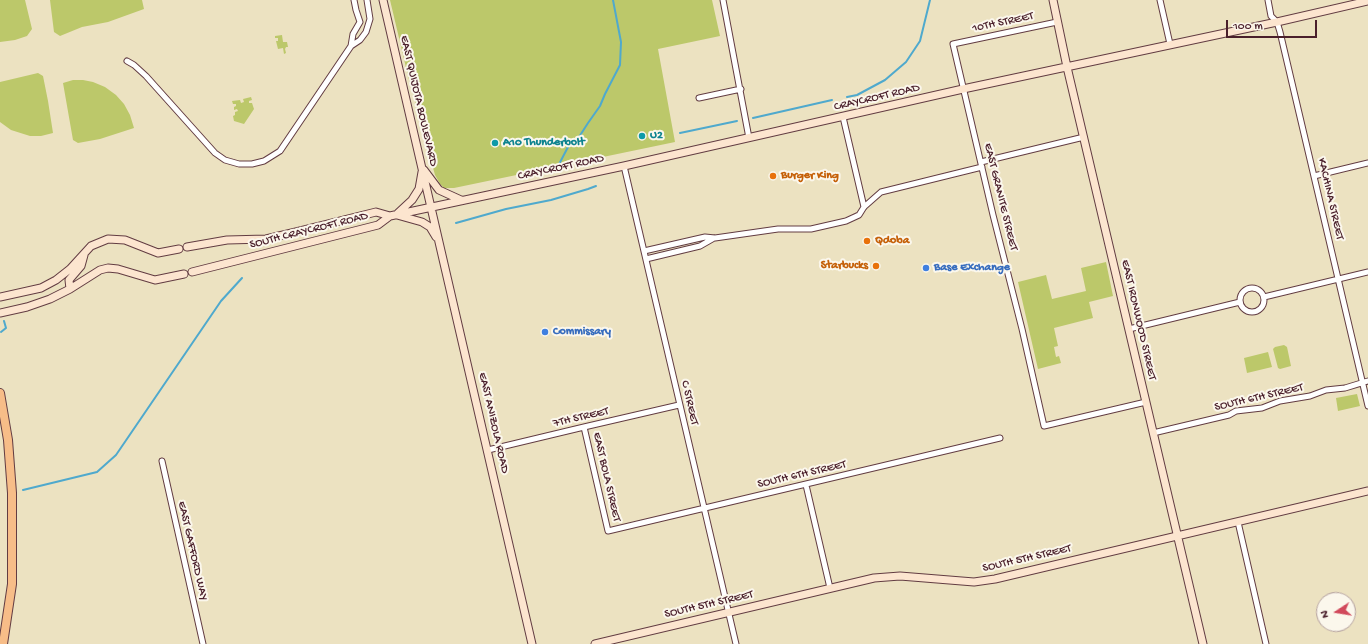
<!DOCTYPE html>
<html>
<head>
<meta charset="utf-8">
<style>
  body { margin:0 }
  #map { position:relative; width:1368px; height:644px; overflow:hidden; background:#ece2c1; font-family:"Gochi Hand",sans-serif }
  canvas { display:block }
  .north { position:absolute; left:1316px; top:592px; width:40px; height:40px; box-sizing:border-box; background:#fbf7ec; border:1px solid #b4a19f; border-radius:50%; rotate:258deg; font-size:11px; font-weight:700; line-height:16px; text-align:center; color:#4a1f2b }
  .north::after { content:''; display:block; margin:auto; width:14px; height:18px; background:#d1495b; clip-path:polygon(50% 0,100% 100%,50% 72%,0 100%) }
  .scale { position:absolute; left:1226px; top:20px; width:91px; height:18px; box-sizing:border-box; border:2px solid #4a1f2b; border-top:0; padding-left:5px; font-size:12px; line-height:14px; white-space:nowrap; color:#4a1f2b; -webkit-text-stroke:3px #fbf7ec; paint-order:stroke }
</style>
</head>
<body>
<div id="map">
<canvas width="1368" height="644"></canvas>
<div class="north">N</div>
<div class="scale">100 m</div>
</div>
<script>
const c = document.querySelector('canvas').getContext('2d');
c.lineJoin = 'round';
function fillPath(path, color) { c.fillStyle = color; c.fill(path, 'evenodd'); }
const poly = rows => new Path2D(rows.map(r => 'M' + r).join(''));
function strokePath(path, color, width, dash) { c.strokeStyle = color; c.lineWidth = width; c.lineCap = dash ? 'butt' : 'round'; c.setLineDash(dash || []); c.stroke(path); }
function write(font, color, halo, rows, align = 'center') {
  c.font = font + ' "Gochi Hand",sans-serif'; c.lineWidth = 4; c.setLineDash([]); c.textBaseline = 'middle'; c.strokeStyle = halo; c.fillStyle = color; for (const [text, x, y, turn = 0] of rows) {
    c.save(); c.translate(x, y); c.rotate((+turn || 0) * Math.PI / 180); c.textAlign = isNaN(turn) ? turn : align; if (halo) c.strokeText(text, 0, 0); c.fillText(text, 0, 0); c.restore();
  }
}
const green = poly([
  [0,0,25,0,32,29,27,36,15,40,0,42],
  [50,0,142,0,144,9,108,22,82,27,60,36,54,32],
  [390,0,712,0,720,36,658,49,675,142,454,188,444,188,440,184,435,175,408,76],
  [282,35,283,42,287,42,288,47,286,47,285,49,286,53,284,54,283,48,278,49,276,41,278,41,278,38,275,38,275,36],
  [38,73,43,76,48,101,53,133,41,136,30,136,11,130,0,122,0,82],
  [73,80,83,80,93,82,105,87,116,95,124,104,130,115,134,128,100,139,78,143,73,140,63,83],
  [251,97,252,100,249,101,249,103,252,103,254,109,244,124,234,121,233,116,235,115,235,112,238,111,237,109,234,110,234,107,236,106,236,104,233,104,232,101,240,100,241,103,244,102,243,99],
  [1106,262,1113,296,1089,302,1093,318,1054,328,1058,346,1054,347,1056,357,1059,356,1061,363,1038,369,1018,282,1046,275,1052,299,1086,291,1081,268],
  [1284,345,1287,347,1291,366,1280,369,1278,368,1273,349,1275,347],
  [1268,352,1272,367,1247,373,1244,358],
  [1357,394,1360,406,1338,411,1336,398]
]);
const stream = poly([
  [847,97,857,95,885,80,906,62,920,41,930,0],
  [753,118,832,100],
  [680,133,737,121],
  [556,170,568,147,579,137,588,123,600,106,605,94,620,65,621,42,613,0],
  [456,223,506,209,551,200,588,189,596,186],
  [1,332,6,328,4,321],
  [23,490,97,472,116,455,221,301,242,278]
]);
const street = poly([
  [354,0,356,10,360,22,353,34,351,46,360,40,366,32,370,19,367,0],
  [723,0,749,138],
  [1160,0,1170,44],
  [1268,0,1271,16,1277,22,1280,32,1368,406],
  [1057,22,953,44,960,74,993,215,1022,329,1044,426,1146,402],
  [127,61,134,65,146,76,215,153,225,160,239,164,252,164,264,161,280,151,351,46],
  [699,98,741,89],
  [843,117,864,207],
  [981,162,1084,137],
  [624,166,736,644],
  [1314,176,1368,163],
  [644,251,705,237,715,238,778,229,811,229,846,221,859,215,864,207,881,192,982,167],
  [646,259,700,246,714,238],
  '1240 300a12 12 0 1 1 24 0a12 12 0 1 1-24 0Z',
  [1264,297,1368,272],
  [1129,329,1240,302],
  [584,427,608,531,1000,438],
  [1153,433,1229,415,1236,411,1262,408,1280,401,1310,396,1326,390,1345,388,1368,381],
  [488,450,584,427,679,405],
  [162,461,203,644],
  [806,485,830,588],
  [1238,522,1266,644]
]);
const secondary = poly([
  [383,0,532,644],
  [1053,0,1067,67,1203,644],
  [424,170,439,190,461,200],
  [398,213,412,200,419,189,422,172],
  [397,215,422,222,430,227,436,237],
  [187,247,227,240,266,239,296,232,376,212,390,216],
  [192,272,378,225,390,216,624,166,963,89,1277,22,1368,1],
  [70,289,69,280,81,266,84,255],
  [0,297,41,288,56,280,70,269,91,246,108,239,125,240,158,253,179,249],
  [0,313,27,307,50,299,70,289,100,270,108,268,118,269,155,280,184,274],
  [595,644,874,578,900,576,974,582,995,579,1368,491]
]);
const primary = poly([
  [0,393,8,440,12,493,12,584,3,644]
]);
const markers = [
  [642,136,4,"#0f9aa8"],
  [495,143,4,"#0f9aa8"],
  [773,176,4,"#e8710a"],
  [867,241,4,"#e8710a"],
  [876,266,4,"#e8710a"],
  [926,268,4,"#3f7fe0"],
  [545,332,4,"#3f7fe0"]
];
const streetNames = [
  ["10TH STREET",1003,23,-12],
  ["CRAYCROFT ROAD",877,98,-13],
  ["EAST QUIJOTA BOULEVARD",418,101,77],
  ["CRAYCROFT ROAD",561,168,-12],
  ["EAST GRANITE STREET",1000,197,76],
  ["KACHINA STREET",1330,199,77],
  ["SOUTH CRAYCROFT ROAD",309,231,-14],
  ["EAST IRONWOOD STREET",1138,320,77],
  ["SOUTH 6TH STREET",1259,398,-13],
  ["C STREET",689,403,77],
  ["7TH STREET",581,418,-13],
  ["EAST ANIZOLA ROAD",493,423,77],
  ["SOUTH 6TH STREET",802,475,-13],
  ["EAST BOLA STREET",606,477,77],
  ["EAST GAFFORD WAY",192,551,77],
  ["SOUTH 5TH STREET",1027,559,-13],
  ["SOUTH 5TH STREET",709,605,-13]
];
const cultureNames = [
  ["U2",650,136],
  ["A10 Thunderbolt",503,143]
];
const foodNames = [
  ["Burger King",781,176],
  ["Qdoba",875,241],
  ["Starbucks",868,266,"right"]
];
const shopNames = [
  ["Base Exchange",934,268],
  ["Commissary",553,332]
];
fillPath(green, '#bcc86a');
strokePath(stream, '#4fa9cd', 2);
strokePath(street, '#623c42', 7);
strokePath(secondary, '#623c42', 9);
strokePath(primary, '#623c42', 10);
strokePath(street, '#fff', 5);
strokePath(secondary, '#fce5cf', 7);
strokePath(primary, '#f7bd88', 8);
for (const [x, y, r, color] of markers) { const dot = new Path2D(); dot.arc(x, y, r, 0, 2 * Math.PI); c.fillStyle = color; c.fill(dot); strokePath(dot, '#fbf7ec', 1.5); }
write('12px', '#4a1f2b', '#fbf7ec', streetNames);
write('bold 12px', '#0d838f', '#fbf7ec', cultureNames, 'left');
write('bold 12px', '#c56008', '#fbf7ec', foodNames, 'left');
write('bold 12px', '#366cbe', '#fbf7ec', shopNames, 'left');
</script>
</body>
</html>
